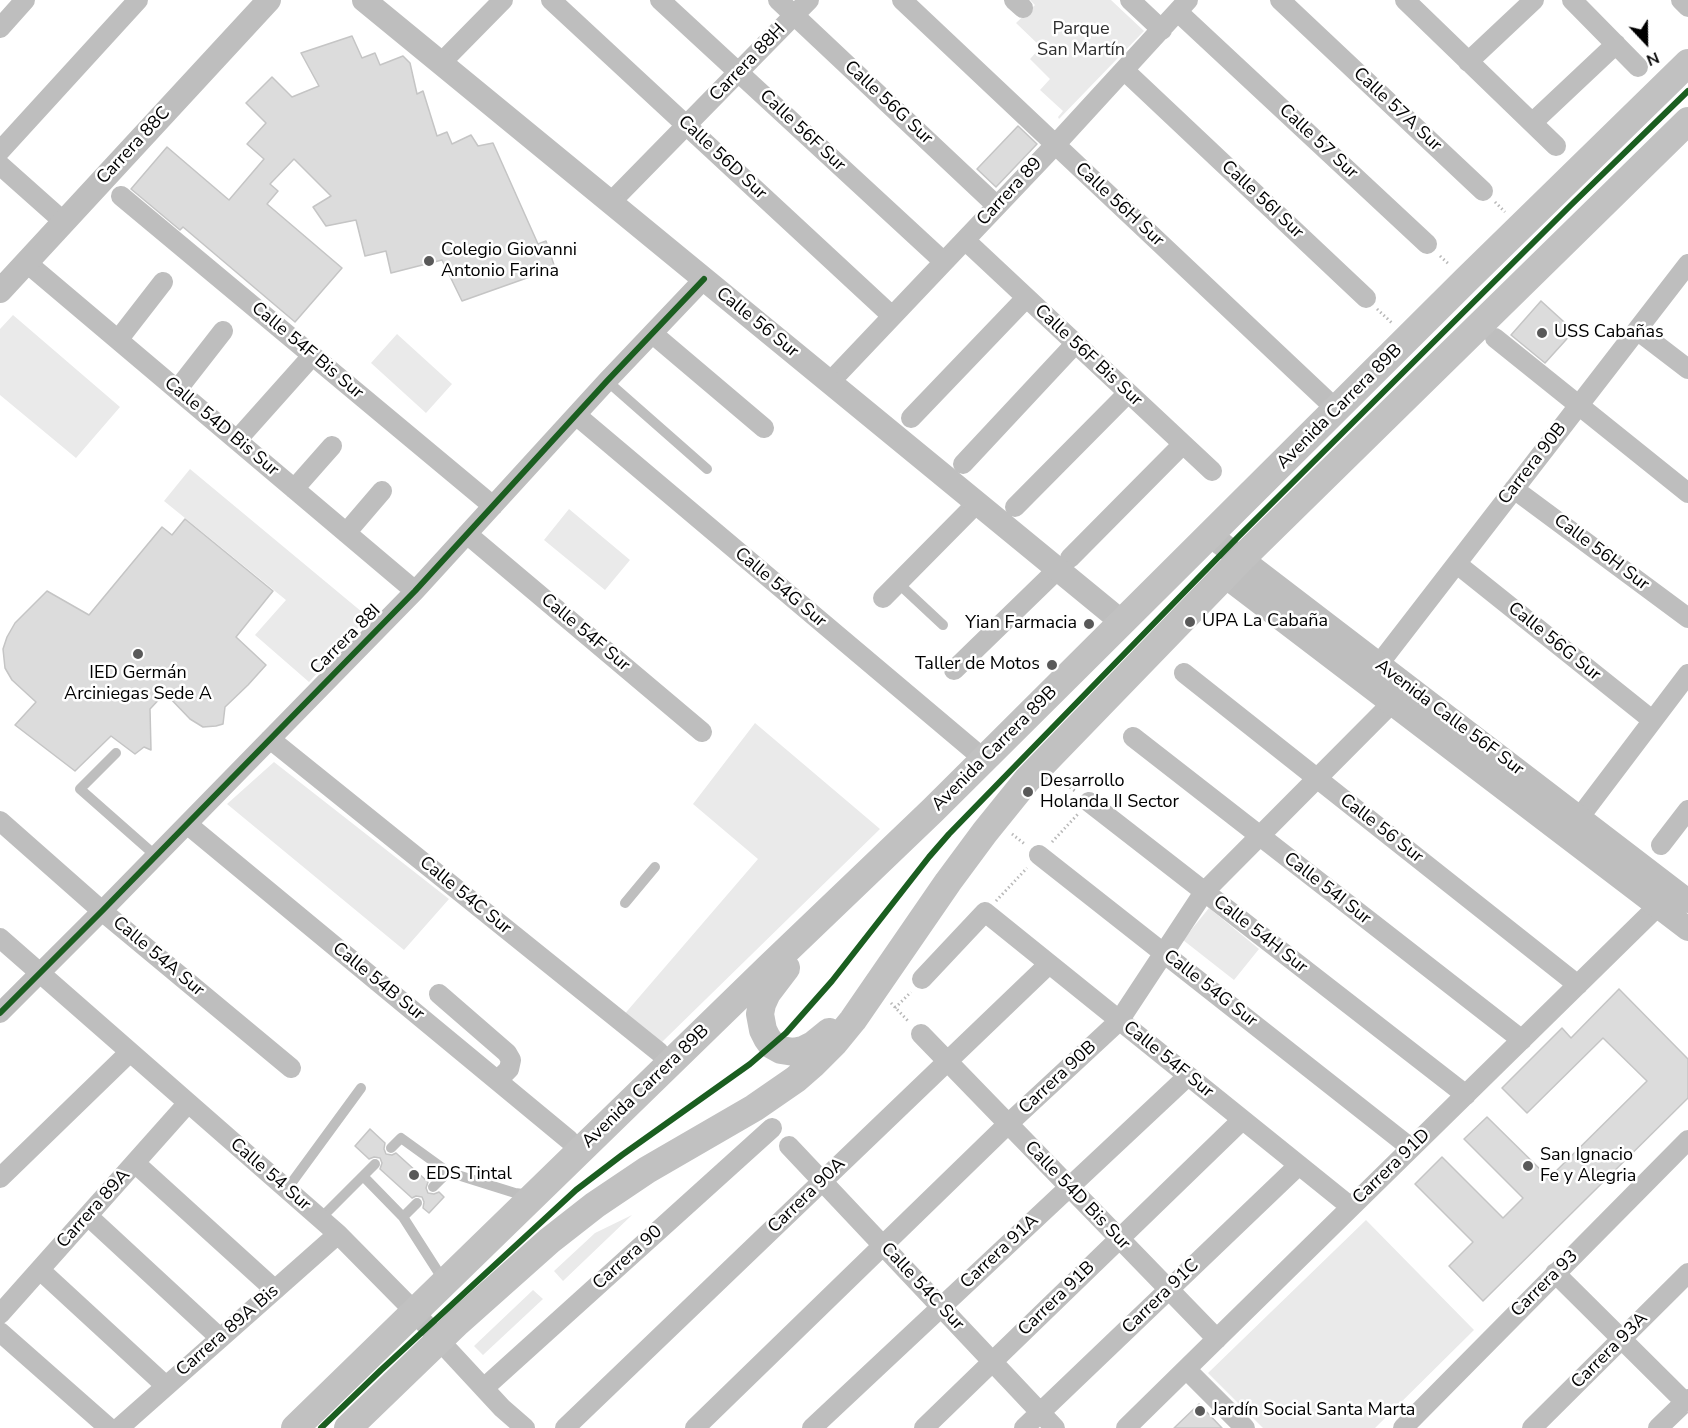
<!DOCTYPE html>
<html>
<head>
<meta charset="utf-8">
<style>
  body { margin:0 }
  #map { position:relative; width:1688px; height:1428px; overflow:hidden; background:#fff; font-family:"Nunito Sans",sans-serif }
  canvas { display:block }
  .north { position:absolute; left:1616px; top:12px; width:60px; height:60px; -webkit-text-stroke:4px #fff; paint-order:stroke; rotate:158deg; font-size:16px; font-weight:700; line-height:24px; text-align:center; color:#000 }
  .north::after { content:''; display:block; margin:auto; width:21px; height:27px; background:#000; clip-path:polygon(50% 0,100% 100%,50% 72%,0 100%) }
</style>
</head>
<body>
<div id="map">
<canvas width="1688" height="1428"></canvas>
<div class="north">N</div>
</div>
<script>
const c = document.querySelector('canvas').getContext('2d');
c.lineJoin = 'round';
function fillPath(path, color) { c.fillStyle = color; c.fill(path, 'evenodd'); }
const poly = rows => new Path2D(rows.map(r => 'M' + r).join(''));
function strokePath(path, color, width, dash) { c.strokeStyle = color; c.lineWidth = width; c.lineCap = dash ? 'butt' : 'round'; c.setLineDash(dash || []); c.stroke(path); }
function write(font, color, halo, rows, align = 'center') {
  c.font = font + ' "Nunito Sans",sans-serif'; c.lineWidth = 5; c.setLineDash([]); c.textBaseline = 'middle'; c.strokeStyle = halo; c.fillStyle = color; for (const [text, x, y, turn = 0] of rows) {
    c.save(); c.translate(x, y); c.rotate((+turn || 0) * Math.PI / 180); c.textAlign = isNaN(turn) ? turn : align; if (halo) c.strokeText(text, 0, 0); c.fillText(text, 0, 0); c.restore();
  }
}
const green = poly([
  [1030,0,1111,0,1144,31,1059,119,1058,117,1063,111,1040,90,1050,79,1030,59,1041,47,1016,23,1035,5],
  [13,315,120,407,76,458,0,395,0,329],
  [397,334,452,384,426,413,371,363],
  [190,469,368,617,309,682,255,635,286,600,164,501],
  [569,509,630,560,605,590,544,540],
  [755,723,880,829,662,1042,622,1017,758,859,693,804],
  [274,762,449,899,404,950,227,804],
  [1209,908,1259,949,1234,980,1183,940],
  [632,1215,563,1281,554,1271,595,1233],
  [1366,1220,1474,1330,1375,1428,1263,1428,1208,1373],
  [533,1290,543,1299,483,1355,474,1346]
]);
const building = poly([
  [352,36,362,58,375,53,380,65,403,56,410,63,417,94,423,91,437,136,447,132,452,144,471,135,478,146,493,143,538,244,546,241,555,268,462,301,442,260,391,273,386,251,365,256,356,220,326,226,313,207,331,196,294,159,270,184,278,191,267,204,342,268,295,322,183,227,180,230,131,189,167,147,229,200,264,159,247,144,266,123,246,103,272,77,292,97,319,86,301,53,352,36],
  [1018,126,1037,144,996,187,977,169,1018,126],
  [1541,301,1574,331,1545,363,1511,335,1541,301],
  [185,519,273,591,236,637,266,665,248,685,225,707,223,724,216,726,203,727,190,719,165,693,150,709,151,750,144,747,135,754,111,736,75,771,15,725,36,702,12,680,5,668,3,649,7,637,15,623,47,591,89,615,162,527,172,535,185,519],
  [1619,989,1688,1059,1688,1098,1483,1301,1449,1266,1473,1242,1415,1184,1442,1157,1503,1218,1523,1198,1464,1139,1487,1117,1549,1178,1647,1081,1603,1038,1527,1113,1502,1088,1562,1028,1571,1038,1619,989],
  [370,1129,385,1143,384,1149,386,1154,392,1155,396,1153,428,1182,426,1188,428,1193,434,1194,439,1192,444,1197,429,1213,423,1208,424,1202,422,1197,416,1196,412,1198,380,1169,382,1163,380,1158,374,1157,369,1159,355,1146,370,1129],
  [1199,1404,1222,1428,1174,1428,1199,1404]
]);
const path = poly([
  [1495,202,1505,212],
  [1440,256,1450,265],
  [1377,309,1392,323],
  [1059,779,1075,791],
  [1012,834,1026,845],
  [1052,842,1078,814],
  [996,901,1027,868],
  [891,1003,909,1022],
  [895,1008,911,992]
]);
const service = poly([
  [607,381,707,469],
  [898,583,943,625],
  [116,753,80,789,156,856],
  [625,903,655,867],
  [391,1148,401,1138,448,1172],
  [363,1176,403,1217],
  [433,1187,448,1172,515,1193,531,1195],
  [287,1189,361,1088],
  [417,1203,403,1217,444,1281],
  [320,1219,375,1164]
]);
const minor = poly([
  [551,0,892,316],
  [660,0,944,262],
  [778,0,997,206],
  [902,0,1337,410],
  [1014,0,1023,8],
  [1130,0,1162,30],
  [1280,0,1483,191],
  [1405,0,1556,146],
  [1572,0,1638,67],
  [1681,0,1688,7],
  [1178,12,1427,244],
  [0,28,25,0],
  [1468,62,1534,0],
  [441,63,503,0],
  [1124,70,1366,298],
  [1532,123,1616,44],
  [0,151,138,0],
  [0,165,64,222],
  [121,196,493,506],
  [611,202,809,0],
  [965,240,1212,471],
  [27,263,415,591],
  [1637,330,1688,369],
  [653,334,764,428],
  [1495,338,1688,493],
  [118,340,163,282],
  [830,382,1055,145,1188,0],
  [177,390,223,331],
  [576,415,985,760],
  [911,418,1026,298],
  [237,440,312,356],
  [963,464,1075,344],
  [294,489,332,446],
  [1514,489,1688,618],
  [1015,507,1128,393],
  [346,533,382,491],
  [467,534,702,732],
  [1070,558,1183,444],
  [1457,564,1652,720],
  [883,598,977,503],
  [1379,664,1688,264],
  [954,670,1058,569],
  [1184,673,1578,985],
  [1133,737,1522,1040],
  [270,739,659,1052],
  [1089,802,1466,1095],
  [1579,818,1688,674],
  [0,821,102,911,291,1068],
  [187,824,569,1140],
  [1661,845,1688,810],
  [1039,855,1411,1148],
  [0,938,338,1234,415,1312,439,1340,502,1408,525,1428],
  [922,979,985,912,1351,1207],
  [439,994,507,1053,511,1060,509,1069,498,1080],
  [0,1013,102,911,415,591,607,381,704,279],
  [921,1034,1217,1339],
  [789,1146,1055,1428],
  [135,1163,275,1290],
  [0,1178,130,1052],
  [88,1216,220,1338],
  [40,1270,166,1386],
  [1555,1273,1685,1402],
  [0,1314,188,1103],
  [0,1332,109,1428],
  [1186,1369,1245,1428],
  [484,1388,772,1128],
  [119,1428,338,1234],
  [565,1428,1049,964],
  [695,1428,1008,1124,1119,1021,1204,892,1392,703],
  [812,1428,1188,1076],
  [924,1428,1242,1120],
  [1024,1428,1299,1165],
  [1126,1428,1658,906],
  [1403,1428,1688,1140],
  [1532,1428,1688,1273],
  [1658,1428,1688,1399]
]);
const tertiary = poly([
  [364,0,1122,622],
  [0,291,269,0],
  [1210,535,1688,901],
  [1225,576,1688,929]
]);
const secondary = poly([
  [786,968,767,993,762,1004,760,1014,763,1030,767,1038,772,1045,781,1050,794,1052,803,1050,813,1045,829,1032],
  [295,1428,769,967,933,810,1466,280,1688,63],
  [348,1428,458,1322,549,1241,595,1205,647,1170,754,1108,796,1079,812,1065,835,1042,853,1020,948,882,985,832,1027,780,1241,559,1688,121]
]);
const cycleway = poly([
  [0,1013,102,911,415,591,607,381,704,279],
  [321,1428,381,1370,576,1190,622,1155,750,1064,786,1033,832,981,929,857,949,834,1238,537,1570,206,1688,91]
]);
const markers = [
  [429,261,6,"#595959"],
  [1542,333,6,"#595959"],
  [1190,622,6,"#595959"],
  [1089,624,6,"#595959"],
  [138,654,6,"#595959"],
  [1052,665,6,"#595959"],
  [1028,792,6,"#595959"],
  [1528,1166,6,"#595959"],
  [414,1175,6,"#595959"],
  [1200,1411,6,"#595959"]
];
const parkNames = [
  ["Parque",1081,30],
  ["San Martín",1081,51]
];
const streetNames = [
  ["Carrera 88H",748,63,-46],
  ["Calle 56G Sur",888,103,43],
  ["Calle 57A Sur",1397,110,43],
  ["Calle 56F Sur",802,131,43],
  ["Calle 57 Sur",1318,142,43],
  ["Carrera 88C",134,146,-47],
  ["Calle 56D Sur",722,158,43],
  ["Carrera 89",1010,192,-47],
  ["Calle 56I Sur",1262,200,43],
  ["Calle 56H Sur",1119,205,43],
  ["Calle 56 Sur",757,323,39],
  ["Calle 54F Bis Sur",307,351,40],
  ["Calle 56F Bis Sur",1088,356,43],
  ["Avenida Carrera 89B",1340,407,-45],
  ["Calle 54D Bis Sur",221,427,40],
  ["Carrera 90B",1533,464,-52],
  ["Calle 56H Sur",1601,553,37],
  ["Calle 54G Sur",780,588,40],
  ["Calle 54F Sur",585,633,40],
  ["Carrera 88I",346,640,-45],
  ["Calle 56G Sur",1554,642,39],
  ["Avenida Calle 56F Sur",1449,718,37],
  ["Avenida Carrera 89B",995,749,-45],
  ["Calle 56 Sur",1381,829,38],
  ["Calle 54I Sur",1327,889,38],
  ["Calle 54C Sur",465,896,39],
  ["Calle 54H Sur",1260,935,38],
  ["Calle 54A Sur",158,957,40],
  ["Calle 54B Sur",378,982,39],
  ["Calle 54G Sur",1210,989,38],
  ["Calle 54F Sur",1168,1060,39],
  ["Carrera 90B",1058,1078,-43],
  ["Avenida Carrera 89B",646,1087,-44],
  ["Carrera 91D",1392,1167,-44],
  ["Calle 54 Sur",270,1175,41],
  ["Carrera 90A",807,1196,-44],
  ["Calle 54D Bis Sur",1077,1196,46],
  ["Carrera 89A",94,1209,-48],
  ["Carrera 91A",1000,1252,-43],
  ["Carrera 90",628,1258,-42],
  ["Carrera 93",1545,1284,-45],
  ["Calle 54C Sur",922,1287,47],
  ["Carrera 91C",1161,1297,-44],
  ["Carrera 91B",1057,1299,-44],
  ["Carrera 89A Bis",228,1331,-41],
  ["Carrera 93A",1610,1351,-45]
];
const poiNames = [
  ["Colegio Giovanni",441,251],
  ["Antonio Farina",441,272],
  ["USS Cabañas",1554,333],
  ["UPA La Cabaña",1202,622],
  ["Yian Farmacia",1077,624,"right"],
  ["Taller de Motos",1040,665,"right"],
  ["IED Germán",138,674,"center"],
  ["Arciniegas Sede A",138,695,"center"],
  ["Desarrollo",1040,782],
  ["Holanda II Sector",1040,803],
  ["San Ignacio",1540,1156],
  ["Fe y Alegria",1540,1177],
  ["EDS Tintal",426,1175],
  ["Jardín Social Santa Marta",1212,1411]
];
fillPath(green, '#eaeaea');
fillPath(building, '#dcdcdc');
strokePath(building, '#c5c5c5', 1.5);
strokePath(path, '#b8b8b8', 3, [1.5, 3]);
strokePath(service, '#bebebe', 10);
strokePath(minor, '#bebebe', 20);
strokePath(tertiary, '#bebebe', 24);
strokePath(secondary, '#c1c1c1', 28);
strokePath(cycleway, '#1b5e20', 6);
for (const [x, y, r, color] of markers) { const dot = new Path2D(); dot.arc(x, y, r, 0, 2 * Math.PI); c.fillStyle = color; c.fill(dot); strokePath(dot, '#fff', 2); }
write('18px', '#2f2f2f', '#fff', parkNames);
write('18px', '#000', '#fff', streetNames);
write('18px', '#000', '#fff', poiNames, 'left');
</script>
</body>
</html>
